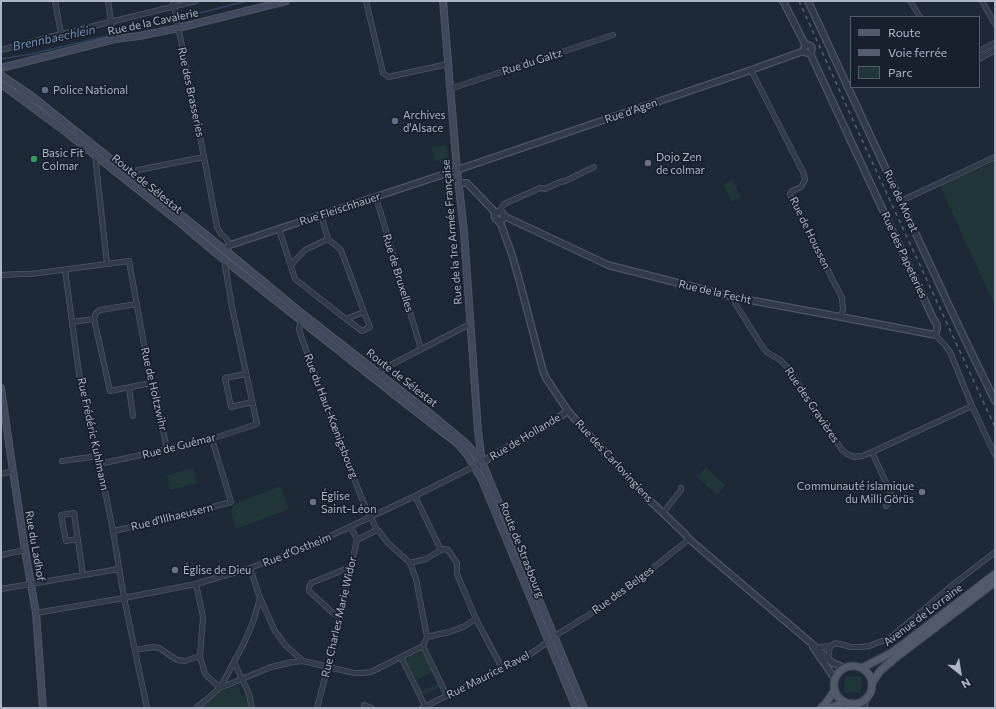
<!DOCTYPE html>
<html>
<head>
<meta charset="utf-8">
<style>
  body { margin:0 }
  #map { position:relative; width:996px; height:709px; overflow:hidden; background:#1e2938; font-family:Commissioner,sans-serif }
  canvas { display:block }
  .frame { position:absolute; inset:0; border:2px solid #acb6c6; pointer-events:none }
  .legend { position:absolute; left:850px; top:16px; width:130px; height:72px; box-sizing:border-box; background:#18202d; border:1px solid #535c6a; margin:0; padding:5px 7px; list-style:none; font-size:12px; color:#acb6c6 }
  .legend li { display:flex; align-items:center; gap:8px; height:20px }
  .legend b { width:20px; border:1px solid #535c6a }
  .north { position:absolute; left:940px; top:653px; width:40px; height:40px; -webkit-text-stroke:3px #18202d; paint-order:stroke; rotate:150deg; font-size:11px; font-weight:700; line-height:16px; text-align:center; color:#acb6c6 }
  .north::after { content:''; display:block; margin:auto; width:14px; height:18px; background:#acb6c6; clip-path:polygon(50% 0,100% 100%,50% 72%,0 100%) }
</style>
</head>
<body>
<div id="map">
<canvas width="996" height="709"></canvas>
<div class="frame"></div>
<ul class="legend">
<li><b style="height:5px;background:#505a69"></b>Route</li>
<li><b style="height:5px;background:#535f70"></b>Voie ferrée</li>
<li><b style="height:11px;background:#203639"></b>Parc</li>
</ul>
<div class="north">N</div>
</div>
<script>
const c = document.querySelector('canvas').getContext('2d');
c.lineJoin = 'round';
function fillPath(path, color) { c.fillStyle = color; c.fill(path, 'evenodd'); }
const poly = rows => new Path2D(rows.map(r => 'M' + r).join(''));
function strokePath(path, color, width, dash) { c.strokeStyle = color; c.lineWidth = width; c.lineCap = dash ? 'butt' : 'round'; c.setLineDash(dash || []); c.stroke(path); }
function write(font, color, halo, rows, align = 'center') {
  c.font = font + ' Commissioner,sans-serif'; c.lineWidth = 3.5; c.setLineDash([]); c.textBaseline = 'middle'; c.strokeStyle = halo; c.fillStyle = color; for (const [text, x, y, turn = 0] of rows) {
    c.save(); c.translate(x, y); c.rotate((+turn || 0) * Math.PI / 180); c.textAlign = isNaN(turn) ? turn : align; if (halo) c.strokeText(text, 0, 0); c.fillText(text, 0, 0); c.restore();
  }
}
const green = poly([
  [447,145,449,162,440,164,439,160,434,161,432,147],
  [995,161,995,306,940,186],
  [732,180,741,197,732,202,723,185],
  [706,467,725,485,717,495,697,477],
  [193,468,197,483,170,490,167,475],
  [280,486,289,509,236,529,230,511,235,504],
  [421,651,424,654,439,686,438,688,425,695,422,692,406,660,407,658],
  [432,672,438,684,422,691,417,680],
  [845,676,862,677,861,693,844,692],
  [238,685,242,696,245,695,248,703,249,708,199,708,220,692]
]);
const stream = poly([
  [180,18,247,1],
  [117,33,172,19],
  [1,59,31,54,111,35]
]);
const minor = poly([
  [55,1,61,34],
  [108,1,111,22,115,39],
  [173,1,204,157,217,227,221,234,226,238,230,245],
  [366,1,383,73,388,77,448,64],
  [910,1,920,17],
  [982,1,995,24],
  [1,50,61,34,196,1],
  [979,51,995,43],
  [979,59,995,50],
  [751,70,804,174,805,180,801,187,792,191,790,194,792,199,842,298,843,309,841,317],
  [450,89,613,35],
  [95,155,107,264],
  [132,177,138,170,204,157],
  [376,197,421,349],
  [901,201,995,157],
  [499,212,504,204,540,188,545,189,560,182,565,181,594,167],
  [279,229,295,279,346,319,364,312,341,250,328,239,321,215],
  [291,265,305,250,328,239],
  [65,270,79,374,98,456,113,531,124,598,147,708],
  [1,275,21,274,31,274,129,261,151,383,155,388,167,450],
  [733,297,736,305,764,349,768,353,780,360,788,368,842,450,847,454,854,457,862,456,872,452,972,406],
  [94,319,110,391,151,383],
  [346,319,362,331,370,327,364,312],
  [301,320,299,329,301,336,336,431,362,499,377,530,379,531,387,542,410,563,416,579,427,637,423,646],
  [72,322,94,319,96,313,100,310,137,304],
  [935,335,945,345,950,352,972,406,995,455],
  [377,372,470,324],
  [246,374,225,378,231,407,252,402],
  [129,388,133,416],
  [872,452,893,498,886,506],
  [62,461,98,456],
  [99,464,202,442,257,424,232,307,224,259],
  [1,474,13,471],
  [415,496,441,550,444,549,448,550,457,563,457,574,476,619,502,668],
  [663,513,681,490,681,488],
  [113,531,169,519,231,502,212,439],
  [78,539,66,541,61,515,74,513,83,575],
  [357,540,377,530],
  [1,555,25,550],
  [410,563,426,559,441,550],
  [250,568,260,598,275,631,286,646,303,661,354,673,362,673,371,672,401,657],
  [196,584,203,617,200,656,205,674,220,688,271,667,293,662,303,661],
  [1,589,119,569],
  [36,613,124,598,196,584,250,568,309,546,415,496,475,466],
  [339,616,334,614,309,591,309,587,311,583,348,568,350,568],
  [555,636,617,597,689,539],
  [427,637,449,632,463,627,476,619],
  [816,647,820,647,830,646,836,643,851,647,860,647,869,646,890,638,950,587,995,552],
  [135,650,153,647,159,648,177,660,185,661,200,656],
  [828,659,830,646],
  [234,662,249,694,252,708],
  [364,705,372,708],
  [196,708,220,688,244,643,253,622,260,598],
  [317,708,328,666,357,540,351,527],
  [422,708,529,655,549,641],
  [426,708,401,657,423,646,447,696]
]);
const tertiary = poly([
  [783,1,806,46],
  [808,1,959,327,995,401],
  '804 49a4 4 0 1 1 8 0a4 4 0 1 1-8 0Z',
  [459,183,467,183,493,210,495,214],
  '494.5 216a4.5 4.5 0 1 1 9 0a4.5 4.5 0 1 1-9 0Z',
  [503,214,506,217,608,265,733,297,841,317,935,335,937,329,937,325,933,318,810,53],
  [497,220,501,224,512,255,520,283,543,371,546,378,568,411,582,427,644,495,685,534,689,539,811,643,816,647,828,659,833,663,845,668],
  [225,250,230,245,457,170,751,70,804,51],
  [482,462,548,425,568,411],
  [813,647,835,679],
  [851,703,854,708],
  [864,708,865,699]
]);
const secondary = poly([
  [443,1,457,170,464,232,478,431,482,462,584,708],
  [1,68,115,39,139,36,174,29,286,1],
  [1,75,29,94,225,250,304,315,437,419,467,444,482,462],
  [1,84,66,132,174,218,212,250,405,403,458,444,468,456,482,480,576,708],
  [1,388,13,471,25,550,36,613,43,708]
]);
const primary = poly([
  '834 685a19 19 0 1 1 38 0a19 19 0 1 1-38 0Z',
  [862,668,891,653,902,645,995,574],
  [872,683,880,671,894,659,995,582],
  [821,708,826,703,835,690],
  [830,708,845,702]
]);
const rail = poly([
  [799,1,862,140,995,427]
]);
const markers = [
  [45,90,4,"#5c6f8a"],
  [395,121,4,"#5c6f8a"],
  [34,159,4,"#2e9e5b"],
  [648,163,4,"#6b7280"],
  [922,492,4,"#6b7280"],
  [313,502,4,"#6b7280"],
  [175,570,4,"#6b7280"]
];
const streetNames = [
  ["Rue de la Cavalerie",153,22,-12],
  ["Rue du Galtz",532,62,-18],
  ["Rue des Brasseries",191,92,78],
  ["Rue d'Agen",631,111,-19],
  ["Route de Sélestat",147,184,39],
  ["Rue de Morat",901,201,65],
  ["Rue Fleischhauer",340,209,-18],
  ["Rue de la 1re Armée Française",452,232,-95],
  ["Rue de Houssen",810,233,64],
  ["Rue des Papeteries",904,255,65],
  ["Rue de Bruxelles",398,273,73],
  ["Rue de la Fecht",715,292,13],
  ["Route de Sélestat",402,378,38],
  ["Rue de Holtzwihr",154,389,77],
  ["Rue des Gravières",812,405,56],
  ["Rue du Haut-Kœnigsbourg",331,416,69],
  ["Rue Frédéric Kuhlmann",93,434,78],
  ["Rue de Hollande",525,437,-31],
  ["Rue de Guémar",179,446,-14],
  ["Rue des Carlovingiens",614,461,47],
  ["Rue d'Illhaeusern",172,517,-14],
  ["Rue du Ladhof",35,546,80],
  ["Rue d'Ostheim",297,550,-22],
  ["Route de Strasbourg",522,550,68],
  ["Rue des Belges",623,590,-36],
  ["Avenue de Lorraine",923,615,-37],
  ["Rue Charles Marie Widor",339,617,-77],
  ["Rue Maurice Ravel",488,675,-27]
];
const poiNames = [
  ["Police National",53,90],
  ["Archives",403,115],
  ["d'Alsace",403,128],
  ["Basic Fit",42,153],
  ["Colmar",42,166],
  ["Dojo Zen",656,157],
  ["de colmar",656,170],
  ["Communauté islamique",914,486,"right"],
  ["du Milli Görüs",914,499,"right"],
  ["Église",321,496],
  ["Saint-Léon",321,509],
  ["Église de Dieu",183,570]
];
const waterNames = [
  ["Brennbaechlein",54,38,-12]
];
fillPath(green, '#203639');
strokePath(stream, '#2f425f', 1.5);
strokePath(minor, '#4d5664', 6);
strokePath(tertiary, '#4d5664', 8);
strokePath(secondary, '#4d5664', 8);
strokePath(primary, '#3c4452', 9);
strokePath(minor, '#323b49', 4.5);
strokePath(tertiary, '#323b49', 5.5);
strokePath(secondary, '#404a5c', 6);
strokePath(primary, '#505a69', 7);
strokePath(rail, '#535f70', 1.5, [4, 4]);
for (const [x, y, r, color] of markers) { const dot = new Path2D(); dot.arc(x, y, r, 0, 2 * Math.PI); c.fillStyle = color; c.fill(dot); strokePath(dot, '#18202d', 1.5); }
write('11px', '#acb6c6', '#18202d', streetNames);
write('11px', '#acb6c6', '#18202d', poiNames, 'left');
write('italic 12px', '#728cb1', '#18202d', waterNames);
</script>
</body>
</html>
